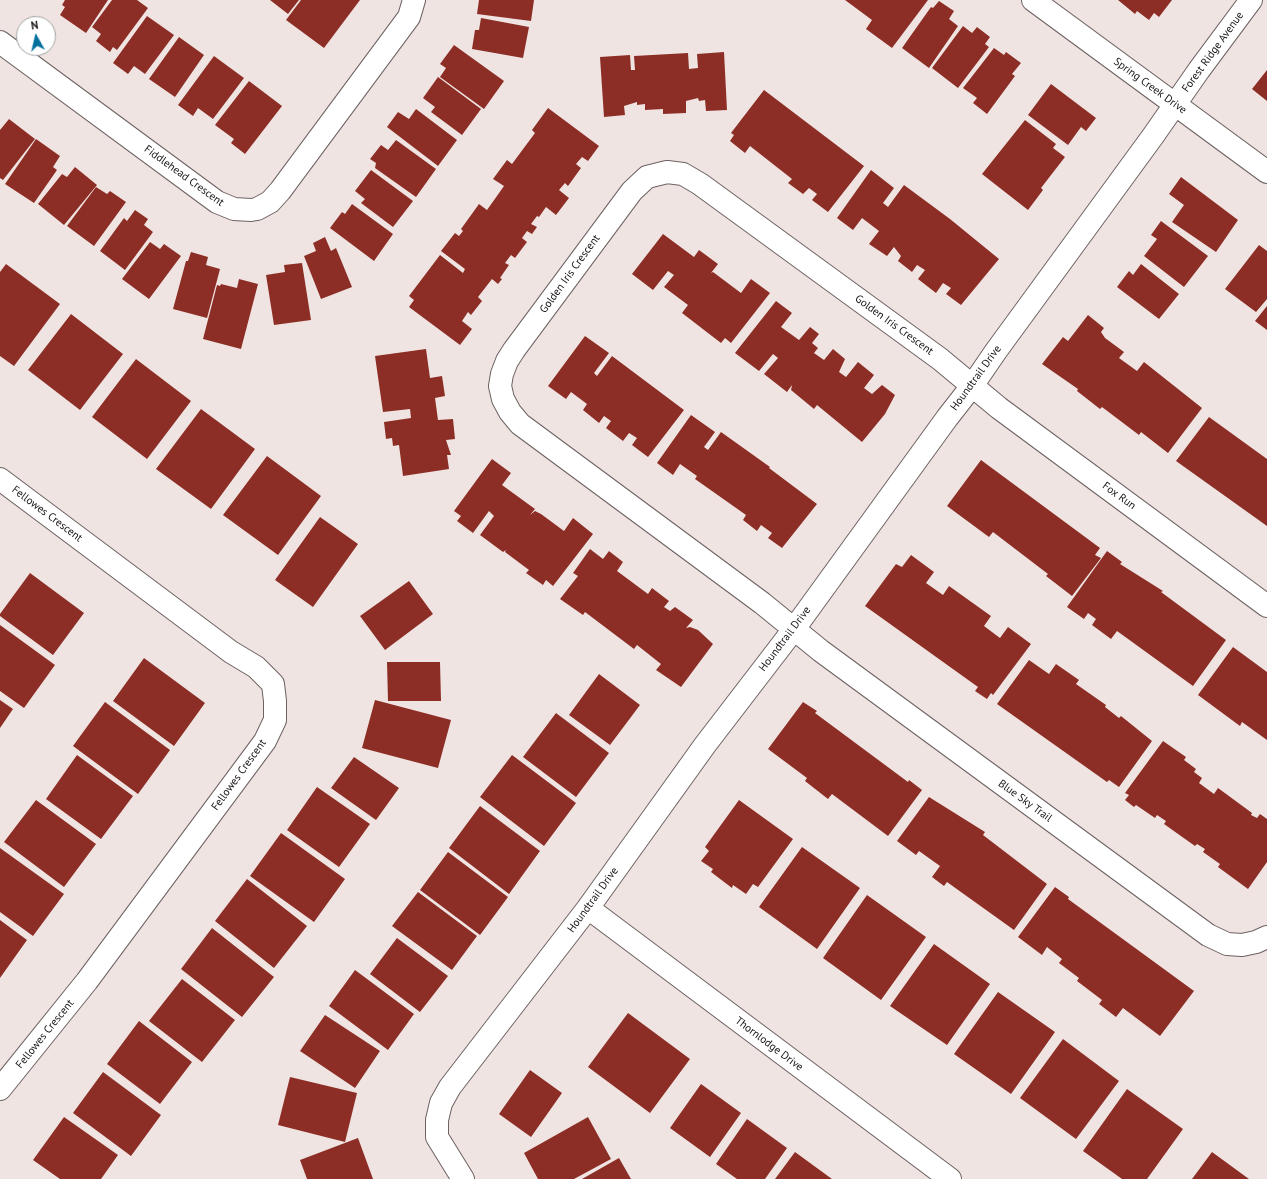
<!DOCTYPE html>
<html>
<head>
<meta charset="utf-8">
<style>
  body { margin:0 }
  #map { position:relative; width:1267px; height:1179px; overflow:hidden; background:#f0e4e2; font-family:"PT Sans",sans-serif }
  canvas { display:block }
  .north { position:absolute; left:16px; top:16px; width:40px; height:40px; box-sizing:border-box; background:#fff; border:1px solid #a3a1a1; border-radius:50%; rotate:352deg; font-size:11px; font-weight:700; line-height:16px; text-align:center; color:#191514 }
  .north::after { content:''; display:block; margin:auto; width:14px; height:18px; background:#04719d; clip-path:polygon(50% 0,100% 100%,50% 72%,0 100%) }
</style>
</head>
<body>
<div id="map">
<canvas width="1267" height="1179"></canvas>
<div class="north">N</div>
</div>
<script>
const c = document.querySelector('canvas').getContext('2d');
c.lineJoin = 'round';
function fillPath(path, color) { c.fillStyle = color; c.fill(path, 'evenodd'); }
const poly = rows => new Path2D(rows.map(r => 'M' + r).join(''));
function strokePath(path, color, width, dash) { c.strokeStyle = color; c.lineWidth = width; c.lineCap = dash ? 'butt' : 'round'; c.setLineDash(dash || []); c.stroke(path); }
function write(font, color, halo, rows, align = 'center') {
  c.font = font + ' "PT Sans",sans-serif'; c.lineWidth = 4; c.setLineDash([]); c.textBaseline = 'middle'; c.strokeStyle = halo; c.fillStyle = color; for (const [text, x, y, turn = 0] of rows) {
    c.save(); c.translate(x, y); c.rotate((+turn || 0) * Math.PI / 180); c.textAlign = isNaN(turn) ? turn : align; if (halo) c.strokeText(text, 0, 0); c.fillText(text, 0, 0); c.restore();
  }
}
const building = poly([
  [65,0,108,0,86,33,60,15,65,7,62,5],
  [112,0,137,0,148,8,117,50,113,47,110,52,96,41,101,34,92,27],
  [270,0,299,0,288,14],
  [301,0,360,0,324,48,286,20],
  [479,0,534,0,531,21,477,14],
  [845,0,928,0,892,48,866,29,872,20],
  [1118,0,1172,0,1159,17,1154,13,1149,20,1137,11,1135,14],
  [939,1,954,11,949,19,958,26,929,68,902,48,931,7,933,8],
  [147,16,174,35,145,74,134,66,128,74,113,63],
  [481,18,529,27,523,58,472,49,475,30,479,30],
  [963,26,972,33,977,27,990,37,985,44,989,47,958,88,932,68],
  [179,37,204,55,175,97,149,79],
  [454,45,504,81,484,109,440,77,446,68,440,64],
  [994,48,1004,55,1006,52,1021,63,1012,74,1015,76,987,114,973,103,977,98,963,88],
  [724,52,727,110,706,111,705,100,699,101,698,98,686,101,686,113,663,114,663,109,645,110,645,104,637,105,637,102,624,106,625,115,604,117,600,57,630,55,631,70,635,70,634,56,688,53,689,69,698,68,697,54],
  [214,56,244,78,213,119,198,108,193,116,178,105],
  [1267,70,1267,101,1252,89],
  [438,77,481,109,462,135,431,112,435,107,423,98],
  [249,81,282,106,245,154,231,143,234,139,215,125],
  [1051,84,1096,118,1086,131,1081,127,1068,145,1028,115],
  [764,90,864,166,828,212,812,200,817,194,809,188,803,194,788,183,792,179,750,146,745,153,730,141,734,135,731,133],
  [548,108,599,146,588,161,582,157,576,164,581,168,568,186,565,183,559,190,569,198,556,215,546,207,539,217,537,216,531,224,537,227,532,234,527,231,522,238,527,242,515,258,511,255,505,263,509,265,500,278,502,279,498,284,492,279,478,297,482,301,471,315,468,312,462,321,472,329,460,345,409,307,414,300,409,296,440,255,463,273,465,269,441,251,455,233,459,236,463,231,461,229,479,204,487,210,504,186,493,179,507,160,512,164,535,133,532,130],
  [416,109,457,140,438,166,387,127,398,112,409,119],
  [9,119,35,139,3,180,0,178,0,130],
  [1025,120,1056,144,1053,148,1065,157,1041,188,1043,190,1028,210,982,174],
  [36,139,60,156,53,167,57,170,34,203,5,184],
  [396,140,436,169,416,197,375,168,376,163,370,159,381,145,388,150],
  [75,167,97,185,64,225,38,204,62,174,67,177],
  [371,170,413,201,393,227,361,203,365,199,355,191],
  [871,170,894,188,883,203,888,207,904,185,950,219,999,259,961,305,946,294,951,288,943,283,936,293,918,279,925,270,917,265,912,272,898,261,901,256,894,247,887,256,869,244,879,231,862,218,853,230,837,218],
  [1181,177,1238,220,1216,252,1172,222,1184,205,1169,194],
  [96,187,107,194,110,191,126,202,94,246,67,226],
  [352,204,393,234,374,261,330,228,342,212,345,214],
  [135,210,148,219,144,225,153,232,125,270,100,251,124,218,127,221],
  [1161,221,1208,256,1184,287,1144,256,1157,239,1151,235],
  [663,234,694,257,699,250,718,264,711,273,713,272,741,293,751,279,770,293,731,343,725,338,721,343,682,313,688,305,664,287,674,275,668,271,653,290,632,274],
  [325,237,331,251,336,248,352,287,321,299,304,256,316,251,313,243],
  [150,242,160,249,164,244,181,256,149,299,122,279],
  [1259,245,1267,251,1267,299,1256,312,1225,289],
  [191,252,208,257,206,265,220,269,207,318,173,309,186,261,188,261],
  [302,263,311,320,274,325,266,275,285,272,284,265],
  [6,264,60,304,14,366,0,356,0,272],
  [1141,264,1179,294,1159,319,1117,287,1129,271,1133,275],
  [239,279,258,284,241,349,203,339,217,285,220,286,221,284,237,288],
  [776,301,792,313,781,327,799,340,810,327,819,334,812,343,818,348,814,353,824,360,833,349,845,359,839,372,846,377,858,362,874,375,864,388,872,394,882,385,895,395,885,414,862,442,817,405,814,409,791,390,792,385,787,392,764,374,778,358,773,354,759,371,735,353],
  [1267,306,1267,330,1255,321],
  [71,314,123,354,80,410,28,370],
  [1088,315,1104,328,1101,332,1105,338,1124,352,1119,358,1137,371,1144,362,1202,408,1168,453,1141,432,1139,435,1102,407,1100,409,1077,391,1078,389,1042,364,1063,337,1068,341],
  [585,336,609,353,594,373,597,376,612,356,684,410,648,457,632,445,637,438,629,433,623,441,606,428,611,421,604,416,599,423,583,410,587,404,571,392,566,399,548,386],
  [426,349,430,378,442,376,445,396,435,398,438,420,453,419,455,439,446,440,451,455,447,455,449,469,403,476,399,445,393,446,392,438,386,439,384,422,411,418,410,409,383,412,375,356],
  [136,359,191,401,147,459,92,417],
  [201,409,255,449,211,509,156,469],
  [691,415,715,432,704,447,708,450,721,432,770,467,769,468,817,504,782,548,768,538,772,533,761,525,757,531,743,520,746,515,695,479,697,476,680,464,673,475,657,463],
  [1209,417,1267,459,1267,526,1176,461],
  [267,456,321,496,278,555,223,515],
  [492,459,511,473,502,485,535,509,530,515,535,511,541,514,564,531,573,518,593,534,553,586,546,580,543,585,526,573,529,570,505,552,506,550,503,552,480,535,494,516,489,511,473,533,457,521,461,516,454,511],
  [981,460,1100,548,1095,555,1101,558,1072,596,1046,576,1048,574,993,532,989,537,947,506],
  [320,517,358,544,313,607,275,580],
  [590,549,603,559,609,551,623,562,617,571,648,594,652,588,669,601,664,607,670,611,675,607,693,620,686,628,690,627,698,630,713,644,681,687,656,670,661,664,637,645,634,649,585,612,583,615,560,599,578,576,573,573],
  [1107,551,1122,562,1120,564,1163,591,1161,592,1226,640,1193,686,1117,631,1111,639,1092,625,1096,619,1088,613,1084,619,1067,607],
  [911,555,934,572,926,583,943,595,949,586,991,616,984,626,1000,638,1008,627,1031,644,993,695,991,693,987,699,975,691,978,687,865,606,896,564,902,567],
  [30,573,84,613,53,655,0,616,0,614],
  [409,581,433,614,385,650,360,616],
  [0,625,55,665,24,708,0,691],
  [1233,647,1267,672,1267,740,1242,722,1240,726,1198,695],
  [144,658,205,703,174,746,113,701],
  [1029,660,1049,674,1056,664,1079,680,1076,684,1106,705,1105,707,1119,718,1121,716,1152,741,1119,787,1109,780,1107,782,997,704],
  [387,662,440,662,441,701,388,701],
  [599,674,640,705,610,745,569,715],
  [0,700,13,709,0,728],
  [375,700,451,720,438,768,362,748],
  [105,702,170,750,138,794,73,746],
  [803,702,817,711,815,713,908,782,909,780,922,790,888,836,832,794,828,799,805,781,807,778,768,749],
  [556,713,609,753,576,797,523,757],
  [1163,741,1186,757,1184,760,1196,769,1194,772,1202,778,1199,783,1214,794,1218,788,1252,813,1251,815,1257,818,1260,814,1267,819,1267,862,1248,889,1218,867,1220,864,1203,852,1205,849,1197,844,1195,846,1164,824,1166,821,1157,815,1155,818,1136,805,1134,807,1125,800,1129,795,1125,793],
  [77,755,133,796,101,839,46,799],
  [512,755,576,803,544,846,480,797],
  [354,757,399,788,376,820,331,788],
  [317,787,370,824,339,867,287,830],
  [929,797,985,832,983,835,1047,884,1014,930,947,882,944,886,932,877,940,866,919,851,916,855,897,841],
  [36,800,96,844,64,887,4,842],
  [739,800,793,839,758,887,753,884,746,894,733,885,732,888,711,872,713,869,701,861,709,851,705,847],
  [480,806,540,851,509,894,449,848],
  [281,833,345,879,314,922,250,876],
  [802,847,860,888,817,949,759,907],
  [0,848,64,894,33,936,0,912],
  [448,852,508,897,480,935,420,890],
  [247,879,307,926,274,968,215,921],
  [1055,887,1069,897,1068,899,1194,991,1160,1036,1123,1008,1116,1017,1099,1004,1102,1000,1077,981,1079,978,1059,963,1062,959,1047,947,1042,955,1018,937],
  [418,892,477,936,452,970,392,926],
  [867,895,926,937,881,1000,823,958],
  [0,920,27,940,0,978],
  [212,928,274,977,242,1017,181,969],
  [397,938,448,976,420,1012,370,974],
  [934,944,990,984,947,1045,890,1006],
  [355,970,414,1014,388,1050,329,1006],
  [182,979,235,1020,202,1062,149,1021],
  [998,992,1055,1032,1011,1094,954,1054],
  [628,1013,690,1059,650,1113,588,1067],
  [325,1015,380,1051,355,1088,300,1051],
  [139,1021,192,1062,160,1104,107,1064],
  [1063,1039,1119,1081,1076,1139,1020,1098],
  [530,1070,562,1093,531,1137,499,1114],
  [103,1072,161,1115,131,1156,73,1113],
  [290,1077,357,1093,345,1142,278,1125],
  [701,1084,741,1113,710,1157,670,1128],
  [1127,1089,1183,1129,1147,1179,1122,1179,1083,1151],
  [64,1117,118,1155,101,1179,60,1179,33,1160],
  [588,1117,611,1159,574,1179,538,1179,524,1153],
  [747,1119,787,1148,765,1179,737,1179,716,1164],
  [358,1138,373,1179,307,1179,300,1160],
  [795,1152,832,1179,775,1179],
  [1212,1152,1249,1179,1192,1179],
  [619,1158,631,1179,582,1179]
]);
const minor = poly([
  [1033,0,1267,172],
  [0,42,217,202,234,209,251,210,257,209,270,202,280,191,409,17,414,0],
  [0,479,231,652,256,667,273,684,275,701,275,720,265,741,87,981,0,1089],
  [1267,606,999,408,940,359,700,184,683,174,667,172,647,177,632,191,514,350,507,361,502,374,500,386,503,399,510,412,520,424,762,603,821,651,1208,935,1227,944,1242,945,1256,942,1267,937],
  [588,908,950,1179],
  [463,1179,437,1137,437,1120,441,1103,450,1087,588,908,705,745,794,629,947,418,972,386,996,351,1153,136,1199,70,1251,0]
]);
const streetNames = [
  ["Forest Ridge Avenue",1213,52,-54],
  ["Spring Creek Drive",1150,86,36],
  ["Fiddlehead Crescent",184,176,36],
  ["Golden Iris Crescent",570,274,-54],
  ["Golden Iris Crescent",894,325,36],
  ["Houndtrail Drive",976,378,-54],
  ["Fox Run",1119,496,36],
  ["Fellowes Crescent",47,514,37],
  ["Houndtrail Drive",785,639,-53],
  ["Fellowes Crescent",239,775,-54],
  ["Blue Sky Trail",1025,801,36],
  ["Houndtrail Drive",593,900,-54],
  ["Fellowes Crescent",45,1034,-51],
  ["Thornlodge Drive",769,1044,37]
];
fillPath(building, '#8c2e25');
strokePath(minor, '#6c6261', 24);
strokePath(minor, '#fff', 22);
write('11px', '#191514', '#fff', streetNames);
</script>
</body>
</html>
